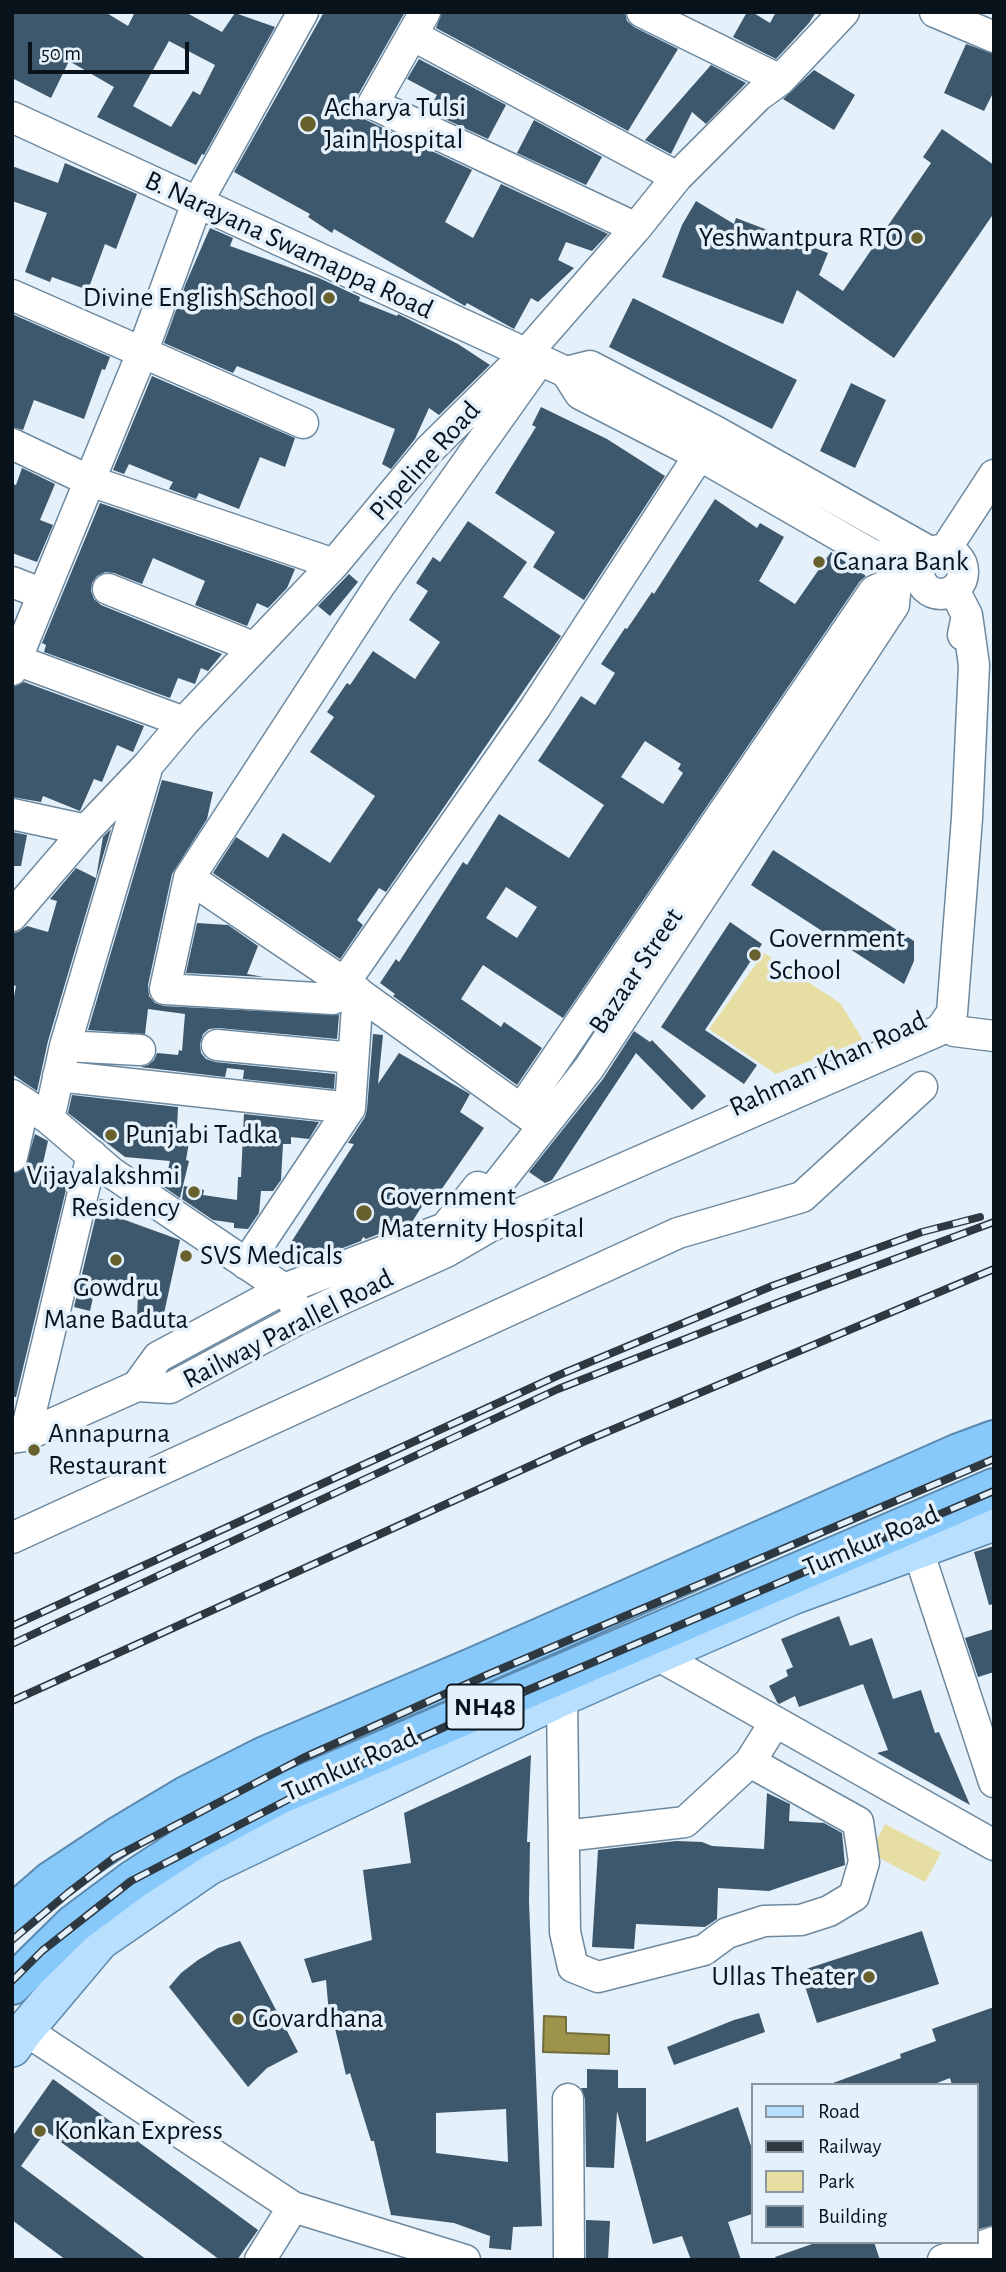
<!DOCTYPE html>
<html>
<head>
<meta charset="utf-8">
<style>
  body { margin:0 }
  #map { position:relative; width:1006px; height:2272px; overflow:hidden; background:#e4f0fa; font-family:"Alegreya Sans",sans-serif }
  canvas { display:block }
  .frame { position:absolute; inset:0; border:14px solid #09131c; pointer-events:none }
  .legend { position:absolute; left:751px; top:2083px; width:228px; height:161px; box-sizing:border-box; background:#e4f0fa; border:2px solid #8c98a1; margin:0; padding:9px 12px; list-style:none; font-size:21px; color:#09131c }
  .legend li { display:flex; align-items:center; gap:14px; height:35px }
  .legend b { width:35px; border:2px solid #8c98a1 }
  .scale { position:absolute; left:28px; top:42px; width:161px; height:32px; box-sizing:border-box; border:4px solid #09131c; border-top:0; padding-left:9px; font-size:21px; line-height:24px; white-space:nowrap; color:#09131c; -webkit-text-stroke:5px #e4f0fa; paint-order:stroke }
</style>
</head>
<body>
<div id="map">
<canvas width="1006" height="2272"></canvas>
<div class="frame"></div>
<ul class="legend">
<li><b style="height:9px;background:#b8dffd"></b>Road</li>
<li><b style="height:9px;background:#2e3841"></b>Railway</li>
<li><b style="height:19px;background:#e7dea3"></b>Park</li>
<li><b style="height:19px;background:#3d576c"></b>Building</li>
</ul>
<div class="scale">50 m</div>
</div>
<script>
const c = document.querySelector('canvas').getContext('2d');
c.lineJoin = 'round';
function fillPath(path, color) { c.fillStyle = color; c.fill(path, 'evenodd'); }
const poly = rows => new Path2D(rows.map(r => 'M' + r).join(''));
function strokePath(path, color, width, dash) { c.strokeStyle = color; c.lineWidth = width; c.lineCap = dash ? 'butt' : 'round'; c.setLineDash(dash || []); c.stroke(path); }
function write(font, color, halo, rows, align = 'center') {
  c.font = font + ' "Alegreya Sans",sans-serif'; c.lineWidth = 7; c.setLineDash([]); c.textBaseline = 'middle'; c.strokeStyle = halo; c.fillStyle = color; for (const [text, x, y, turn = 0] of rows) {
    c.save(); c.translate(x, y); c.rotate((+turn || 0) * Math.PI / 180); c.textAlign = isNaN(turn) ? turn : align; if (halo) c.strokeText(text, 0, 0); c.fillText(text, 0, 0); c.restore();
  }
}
const green = poly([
  [764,953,840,1003,863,1040,776,1074,709,1029],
  [885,1824,941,1853,925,1882,870,1853]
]);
const water = poly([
  [544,2016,566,2017,566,2033,609,2035,609,2054,543,2052,544,2016]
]);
const building = poly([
  [12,12,105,12,128,26,135,12,185,12,222,32,235,13,275,27,204,155,202,154,196,165,97,117,114,87,69,61,51,98,12,78],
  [169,41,215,65,200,95,193,91,171,127,133,106],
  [324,12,405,12,358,95,356,105,359,114,366,120,472,170,445,222,473,238,501,184,608,234,592,251,566,242,558,260,574,268,538,302,531,298,514,329,467,303,465,306,334,229,332,233,308,217,310,214,234,172],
  [442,12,625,12,627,21,634,27,678,49,628,131,436,28],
  [747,12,752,12,770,23,776,12,816,12,809,23,776,59,733,37],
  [966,44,994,54,994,91,984,111,944,93],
  [419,59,506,105,488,139,428,111,437,95,407,79],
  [711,65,746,83,706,124,692,112,671,154,645,140],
  [814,70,855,95,834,130,783,99],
  [534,120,602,157,586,185,517,153],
  [942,129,994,165,994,213,894,358,797,290,783,324,662,277,682,225,696,201,734,224,736,218,828,253,819,275,843,291,931,163,923,157],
  [65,163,137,194,116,249,105,244,88,290,52,277,50,282,25,272,47,213,12,201,12,166,58,183],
  [210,228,233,238,230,246,319,278,360,297,359,301,397,316,398,314,458,344,490,365,439,415,429,408,415,439,391,469,382,464,395,429,237,366,233,373,164,343,186,283],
  [633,298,797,380,772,429,609,347],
  [12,314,110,357,105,370,102,369,84,419,34,400,23,430,12,427],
  [152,376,295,438,285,467,260,457,239,509,199,493,196,499,169,489,173,482,129,464,124,474,113,470],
  [851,383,886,400,855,468,820,451],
  [541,407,607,439,665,476,584,600,533,567,555,532,495,493,536,427,532,425],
  [22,468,55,484,40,520,53,525,37,562,12,553,12,484,16,485],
  [715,499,757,528,760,523,784,537,759,581,795,604,831,552,866,576,860,581,563,1018,483,965,461,999,501,1027,504,1022,542,1048,517,1085,393,996,395,994,380,983,396,959,399,962,463,862,467,865,499,814,569,858,573,852,604,805,538,761,581,696,595,705,615,673,601,664,625,628,627,629,652,592,654,594],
  [645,741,681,764,678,769,683,773,663,804,621,777],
  [506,887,537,907,517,938,486,918],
  [100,503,295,569,287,588,268,608,257,603,247,626,195,605,205,581,153,558,142,584,114,573,105,572,97,576,92,583,91,591,94,599,101,605,222,654,208,671,201,668,195,684,178,678,170,698,44,652,46,645,42,643],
  [468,521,527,562,503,597,561,636,386,892,379,888,357,920,363,925,340,959,213,873,236,837,268,858,283,833,330,863,375,796,310,752,334,717,327,712,347,683,350,685,373,651,415,679,440,642,409,620,428,591,416,583,433,557,440,562],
  [349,574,358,582,330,616,318,606],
  [24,682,144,726,133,752,117,745,102,782,94,779,80,811,43,796,41,802,12,797,12,687],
  [162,780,213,792,207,819,172,874,148,985,149,996,155,1003,164,1006,339,1015,337,1039,218,1028,209,1029,203,1034,200,1044,201,1053,206,1059,215,1062,335,1074,334,1089,243,1079,244,1070,227,1068,225,1077,140,1067,148,1065,154,1060,157,1053,178,1055,179,1050,182,1051,185,1014,148,1009,145,1034,88,1030],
  [111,829,48,1041,37,1091,12,1074,12,1007,16,986,12,985,12,933,18,932,27,926,48,932,57,901,50,899,76,868,96,878,103,837],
  [12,832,27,835,21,866,12,866],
  [773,850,914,941,914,961,904,984,751,885],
  [730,922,762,944,705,1030,757,1065,744,1084,661,1027],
  [197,923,228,925,258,946,247,974,264,977,186,973],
  [634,1031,650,1042,652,1040,706,1096,692,1110,636,1053,552,1180,545,1183,529,1172,603,1079],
  [373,1034,383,1035,378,1084,399,1053,470,1094,460,1112,484,1128,439,1193,433,1189,412,1222,399,1227,394,1223,389,1230,366,1239,363,1237,361,1241,314,1259,290,1244,354,1144,348,1143,365,1117,367,1109],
  [72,1095,178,1107,177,1128,191,1130,186,1160,189,1161,180,1198,164,1187,170,1161,125,1157,68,1113],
  [244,1114,319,1122,309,1139,291,1137,291,1144,283,1144,281,1180,273,1191,261,1191,259,1213,248,1229,234,1228,234,1223,213,1220,182,1199,184,1186,204,1190,203,1195,237,1200,238,1177,241,1177],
  [35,1134,48,1141,41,1172,69,1177,16,1397,12,1397,12,1174,25,1168],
  [100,1199,117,1202,114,1216,180,1240,163,1318,137,1318,138,1294,96,1284,90,1311,74,1307],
  [994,1546,994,1604,989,1605,974,1552],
  [839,1616,850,1646,872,1638,893,1699,921,1690,935,1733,939,1732,970,1805,877,1753,888,1750,863,1684,799,1707,795,1696,779,1704,777,1702,769,1686,788,1676,786,1670,793,1667,781,1639],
  [994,1629,994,1672,978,1677,965,1638],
  [531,1755,527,1842,530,1842,529,1902,542,2226,513,2227,511,2250,489,2248,490,2236,454,2223,391,2215,374,2141,371,2141,350,2073,346,2075,334,2024,330,2025,326,1980,312,1983,304,1959,372,1940,363,1870,411,1863,404,1813],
  [506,2109,508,2162,436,2153,436,2113],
  [767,1793,790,1804,789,1821,824,1823,842,1833,845,1865,769,1891,718,1888,717,1919,705,1927,636,1924,634,1949,592,1947,598,1850,676,1841,702,1842,712,1846,764,1849],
  [922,1931,939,1984,817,2023,800,1971],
  [240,1941,298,2052,267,2068,248,2087,169,1987,181,1973,198,1960,218,1948],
  [994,2007,994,2225,976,2230,976,2085,952,2085,950,2078,932,2085,833,2085,833,2083,901,2058,900,2054,936,2041,932,2029],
  [759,2013,765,2032,674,2065,667,2047,734,2020],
  [587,2069,618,2070,618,2088,646,2088,646,2142,738,2107,752,2149,752,2214,728,2222,741,2260,691,2260,682,2236,653,2244,617,2111,614,2168,586,2167,585,2099,581,2088,587,2088],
  [53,2079,258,2230,237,2260,220,2260,46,2131,21,2166,147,2260,66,2260,12,2220,12,2137],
  [586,2220,610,2221,608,2260,586,2260],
  [818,2242,874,2242,880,2260,776,2260,775,2257]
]);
const minor = poly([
  [425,12,373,104,636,228],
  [642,12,780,80],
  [935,12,994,37],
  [412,35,677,177],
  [12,117,566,372,580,394,699,455,871,554,918,570],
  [12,295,303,423],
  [540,360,380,585,189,878,165,989,333,999,535,708,715,431],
  [566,372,590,366,715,431,930,552],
  [12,444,90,481,334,564],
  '919 572a22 22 0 1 1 44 0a22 22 0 1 1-44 0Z',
  [945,550,994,475],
  [12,582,43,594],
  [108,589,253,647],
  [954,590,967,615,963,635],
  [16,660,184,722],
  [12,670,142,353,197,203,303,12],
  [12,814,86,830],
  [189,878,343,982,534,1119],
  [12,916,86,830,148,765,184,722,334,564,429,450,526,354,636,228,677,177,758,96,780,80,844,12],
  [954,1031,994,1036],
  [217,1045,353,1058],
  [65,1046,140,1050],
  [58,1076,350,1108],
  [12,1095,49,1119,112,1173,284,1289,293,1302],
  [49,1119,65,1046,146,772],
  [12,1157,24,1104],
  [475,1213,589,1068,894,605,896,581,874,591,521,1110],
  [246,1264,350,1108,358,992],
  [137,1386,158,1357,284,1289,445,1228,478,1187],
  [25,1436,92,1155],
  [12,1438,25,1436,137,1386,170,1388,302,1317,446,1252,489,1227,940,1030,952,1013,967,818,974,665,967,615],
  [911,1529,994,1782],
  [12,1538,678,1233,802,1197,922,1087],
  [657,1655,994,1845],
  [562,1697,565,1932,573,1967,598,1977,704,1950,727,1933,764,1921,801,1920,829,1911,854,1896,864,1862,858,1822,750,1762],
  [565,1836,685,1822,750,1762,775,1722],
  [25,2030,293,2207,465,2260],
  [568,2099,569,2260],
  [260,2260,293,2207],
  [943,2260,994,2242]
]);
const major = poly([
  [12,2048,25,2030,100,1941,209,1866,562,1697,657,1655,792,1596,994,1522]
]);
const highway = poly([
  [12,1915,51,1881,119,1836,186,1796,265,1756,474,1667,959,1453,994,1440],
  [12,1985,74,1924,133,1880,193,1841,279,1795,994,1488]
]);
const rail = poly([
  [12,1626,559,1375,772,1286,922,1232,980,1217],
  [12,1644,558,1389,777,1303,994,1222],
  [12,1701,583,1442,994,1269],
  [12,1940,68,1893,115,1857,303,1758,489,1674,994,1459],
  [12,1981,42,1951,131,1881,316,1785,500,1702,994,1491]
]);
const markers = [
  [308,124,9,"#69612d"],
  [917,238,7,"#69612d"],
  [329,298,7,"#69612d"],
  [819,562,7,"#69612d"],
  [755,955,7,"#69612d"],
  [111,1135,7,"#69612d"],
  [194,1192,7,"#69612d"],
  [364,1213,9,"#69612d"],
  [186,1256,7,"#69612d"],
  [116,1260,7,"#69612d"],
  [34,1450,7,"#69612d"],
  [869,1977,7,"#69612d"],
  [238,2019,7,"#69612d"],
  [40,2131,7,"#69612d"]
];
const shields = [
  [485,1707,77]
];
const shieldNames = [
  ["NH48",485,1707]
];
const poiNames = [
  ["Acharya Tulsi",324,108],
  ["Jain Hospital",324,140],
  ["Yeshwantpura RTO",903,238,"right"],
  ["Divine English School",315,298,"right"],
  ["Canara Bank",833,562],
  ["Government",769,939],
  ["School",769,971],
  ["Punjabi Tadka",125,1135],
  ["Vijayalakshmi",180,1176,"right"],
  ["Residency",180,1208,"right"],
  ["Government",380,1197],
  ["Maternity Hospital",380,1229],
  ["SVS Medicals",200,1256],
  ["Gowdru",116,1288,"center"],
  ["Mane Baduta",116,1320,"center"],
  ["Annapurna",48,1434],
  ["Restaurant",48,1466],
  ["Ullas Theater",855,1977,"right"],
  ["Govardhana",252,2019],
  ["Konkan Express",54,2131]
];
const streetNames = [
  ["B. Narayana Swamappa Road",289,245,25],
  ["Pipeline Road",425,461,-48],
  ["Bazaar Street",636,971,-56],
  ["Rahman Khan Road",828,1064,-25],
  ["Railway Parallel Road",288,1329,-27],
  ["Tumkur Road",871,1541,-23],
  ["Tumkur Road",350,1765,-24]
];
fillPath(green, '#e7dea3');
fillPath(water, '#9e934b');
strokePath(water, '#716d3d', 2);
fillPath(building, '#3d576c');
strokePath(minor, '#6d899f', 33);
strokePath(major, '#5c89ae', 40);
strokePath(highway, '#5c89ae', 42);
strokePath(minor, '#fff', 30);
strokePath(major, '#b8dffd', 37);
strokePath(highway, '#88c9fc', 38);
strokePath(rail, '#2e3841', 8);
strokePath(rail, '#e4f0fa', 5, [16]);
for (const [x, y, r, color] of markers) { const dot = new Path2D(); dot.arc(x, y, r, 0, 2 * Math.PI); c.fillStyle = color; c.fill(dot); strokePath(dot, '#e4f0fa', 2.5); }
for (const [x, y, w] of shields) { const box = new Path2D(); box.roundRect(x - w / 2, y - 22.5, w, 45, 5); c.fillStyle = '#e4f0fa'; c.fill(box); strokePath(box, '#09131c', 2); }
write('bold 26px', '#09131c', null, shieldNames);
write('28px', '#09131c', '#e4f0fa', poiNames, 'left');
write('28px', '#09131c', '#e4f0fa', streetNames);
</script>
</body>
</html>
